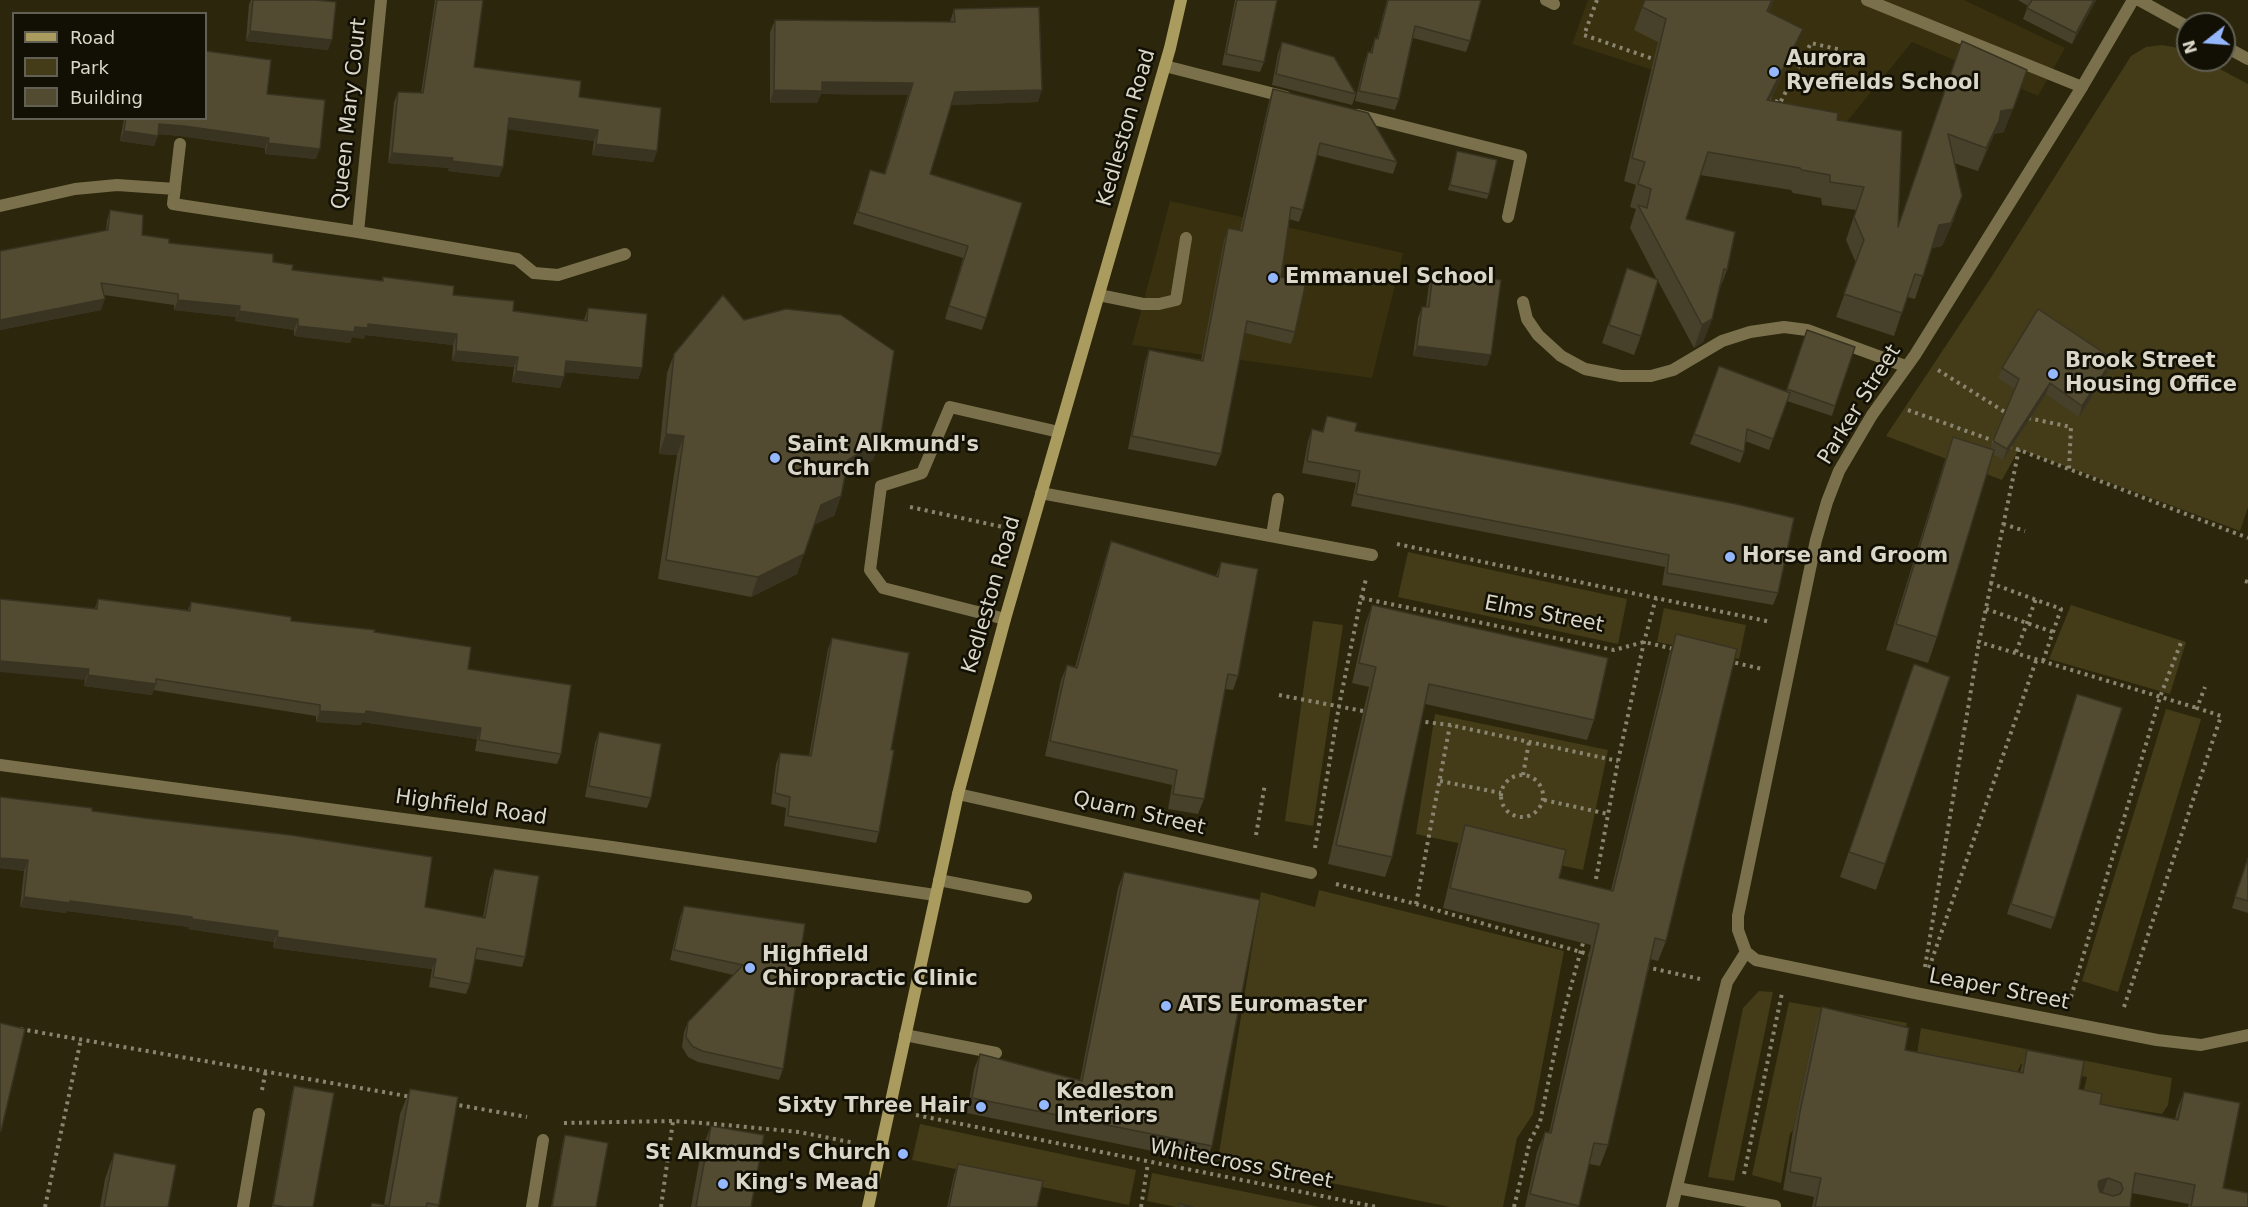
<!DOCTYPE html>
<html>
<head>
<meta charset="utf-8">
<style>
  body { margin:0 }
  #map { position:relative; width:2248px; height:1207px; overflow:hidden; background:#2c260c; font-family:"DejaVu Sans",sans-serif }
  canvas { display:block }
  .legend { position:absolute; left:12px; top:12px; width:195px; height:108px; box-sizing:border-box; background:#120f05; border:2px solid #625f53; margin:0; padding:8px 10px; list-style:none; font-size:18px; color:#dad7c8 }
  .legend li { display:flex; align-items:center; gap:12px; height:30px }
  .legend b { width:30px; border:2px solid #625f53 }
  .north { position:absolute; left:2176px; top:12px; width:60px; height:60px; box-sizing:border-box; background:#120f05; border:2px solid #625f53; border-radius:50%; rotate:253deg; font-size:16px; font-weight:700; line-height:24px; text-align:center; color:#dad7c8 }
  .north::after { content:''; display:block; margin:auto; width:21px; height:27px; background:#94b7fd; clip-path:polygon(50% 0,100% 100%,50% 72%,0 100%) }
</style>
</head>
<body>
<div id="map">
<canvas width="2248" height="1207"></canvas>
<ul class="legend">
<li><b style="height:8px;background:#aa9b5e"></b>Road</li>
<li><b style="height:16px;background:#443c18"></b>Park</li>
<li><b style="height:16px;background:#524b31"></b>Building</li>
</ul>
<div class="north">N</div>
</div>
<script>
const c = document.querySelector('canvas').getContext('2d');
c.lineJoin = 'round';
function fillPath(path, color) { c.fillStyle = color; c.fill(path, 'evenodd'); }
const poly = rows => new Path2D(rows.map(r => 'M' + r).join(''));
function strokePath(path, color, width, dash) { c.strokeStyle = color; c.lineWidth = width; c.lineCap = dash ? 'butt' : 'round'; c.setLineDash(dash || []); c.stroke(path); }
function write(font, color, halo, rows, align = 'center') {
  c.font = font + ' "DejaVu Sans",sans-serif'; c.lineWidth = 5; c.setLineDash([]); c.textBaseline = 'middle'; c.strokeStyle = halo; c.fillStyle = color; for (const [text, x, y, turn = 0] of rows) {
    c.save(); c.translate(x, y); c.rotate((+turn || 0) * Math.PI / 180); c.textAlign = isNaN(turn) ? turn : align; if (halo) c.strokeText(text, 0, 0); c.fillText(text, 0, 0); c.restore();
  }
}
const built = poly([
  [1588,0,1964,0,2065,48,2038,96,1912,42,1840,130,1572,44],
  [1170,201,1403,253,1372,378,1132,345]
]);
const green = poly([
  [2162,45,2179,48,2188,52,2188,60,2203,60,2248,84,2248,507,2240,531,2019,449,2002,480,1886,436,1992,276,2131,56,2146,47],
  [1408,552,1627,599,1618,644,1398,597],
  [2071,605,2186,642,2170,694,2049,659],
  [1664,608,1746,625,1739,659,1657,642],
  [1313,621,1343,625,1313,826,1285,821],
  [2166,709,2201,719,2118,992,2082,981],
  [1435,714,1608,750,1583,870,1416,834],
  [1319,890,1564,951,1533,1114,1517,1138,1503,1207,1450,1207,1218,1160,1261,892,1315,907],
  [1759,991,1773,992,1734,1181,1708,1177,1743,1008],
  [1789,1002,1907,1023,1902,1047,1815,1026,1793,1130,1790,1134,1781,1183,1752,1175],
  [1921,1028,2172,1078,2168,1105,2162,1114,2081,1101,2087,1077,2021,1064,2013,1081,1915,1066],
  [920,1124,1136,1170,1129,1205,912,1160],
  [1152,1173,1320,1207,1176,1207,1147,1201]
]);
const path = poly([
  [1597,0,1584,35,1659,61],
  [1768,98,1780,103,1811,43,1841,50],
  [1938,370,2008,414],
  [1908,410,1997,442],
  [2028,418,2071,427,2069,469],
  [2009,446,2248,538],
  [2019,449,1979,642,2197,708],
  [910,507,1003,527],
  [2003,524,2025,531],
  [1397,544,1771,622],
  [2245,581,2248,582],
  [1990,583,2061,609,2043,661],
  [1361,598,1366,579],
  [1986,609,2053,632],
  [2016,652,2036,599],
  [1728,661,1762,669],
  [1279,695,1363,711],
  [1418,721,1450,725],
  '1501 796a21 21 0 1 1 42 0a21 21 0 1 1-42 0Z',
  [1523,775,1529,742],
  [1440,781,1501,793],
  [1544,800,1608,814],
  [1256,835,1265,784],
  [1315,848,1339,706,1361,598,1614,650,1644,642,1674,649],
  [1596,879,1618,761,1644,642,1656,598],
  [1336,884,1416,904,1591,955],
  [1416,904,1450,725,1618,761],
  [1646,967,1700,979],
  [1925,967,1979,642],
  [1929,968,2037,658],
  [2071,997,2160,697,2182,640],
  [2124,1007,2221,716,2197,708,2205,687],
  [20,1029,412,1097],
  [262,1090,266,1070],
  [452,1104,527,1117],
  [916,1115,1377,1207],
  [564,1123,673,1121,715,1124,799,1132,855,1143],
  [1744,1174,1782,993],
  [45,1207,81,1039],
  [661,1207,673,1121],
  [1141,1207,1148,1163],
  [1514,1207,1530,1141,1540,1122,1561,1022,1583,943]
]);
const lane = poly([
  [1867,0,2082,87],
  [1165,66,1286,97],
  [1358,115,1521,156,1508,217],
  [1099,295,1143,304,1159,304,1176,300,1186,238],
  [1523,302,1527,319,1538,335,1561,356,1585,369,1621,376,1651,376,1673,370,1722,341,1750,332,1784,327,1807,330,1905,366],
  [1272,535,1278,499],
  [1005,619,883,588,870,570,881,486,922,473,950,407,1059,432],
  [939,880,1026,897],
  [905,1035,996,1053],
  [1677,1188,1775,1206]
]);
const street = poly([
  [1546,0,1554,4],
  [2133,0,2082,87,1915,355,1872,415,1839,471,1827,502,1816,540,1738,916,1738,930,1746,952,1756,960,1920,994,2157,1040,2201,1045,2248,1035],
  [2139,0,2188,27],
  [2224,46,2248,59],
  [180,144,173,204,358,232,381,0],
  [0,206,75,189,117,185,175,189],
  [358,232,517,259,534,273,558,275,625,254],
  [1041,493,1372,555],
  [0,765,612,847,935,895],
  [958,794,1311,873],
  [243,1207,259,1114],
  [532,1207,543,1140],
  [1672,1207,1727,982,1746,952]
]);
const secondary = poly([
  [868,1207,958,794,1005,619,1170,48,1181,0]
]);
const wall = poly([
  [251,0,316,0,328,50,246,41,249,4],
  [435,0,483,0,474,67,579,97,657,151,653,162,592,155,594,141,507,129,499,177,448,171,449,168,388,163,394,102,398,92,421,93],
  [1235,0,1277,0,1264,62,1260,72,1222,65],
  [1387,0,1481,0,1470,41,1466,52,1413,38,1399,99,1395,110,1355,101,1364,63,1368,52,1370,53,1375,38,1377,38],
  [1645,0,1774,0,1769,12,1794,52,1770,100,1837,120,1898,226,1954,64,2004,132,1994,134,1990,144,1978,171,1954,163,1954,219,1942,246,1932,248,1915,299,1907,297,1894,336,1836,317,1856,263,1846,240,1856,210,1822,205,1821,198,1793,193,1791,190,1700,175,1686,219,1727,270,1718,293,1712,319,1703,342,1694,348,1658,281,1641,336,1634,355,1602,343,1627,268,1657,280,1630,228,1636,209,1630,207,1636,185,1624,181,1658,42,1634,30],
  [2018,0,2096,0,2072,44,2023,19,2028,6],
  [954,9,1038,102,951,105,930,174,1022,203,982,330,945,319,963,258,853,224,870,170,884,174,908,95,821,94,817,103,770,103,770,32,775,20,950,22],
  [1282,42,1356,94,1352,105,1272,85,1278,53],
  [1273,89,1397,162,1393,174,1317,155,1303,210,1299,222,1289,219,1281,277,1295,332,1291,344,1245,333,1221,454,1216,466,1128,449,1145,362,1149,350,1201,360,1224,240,1228,228,1240,230,1269,101],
  [267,94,316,159,265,154,265,148,180,136,158,134,154,146,120,141,124,118,206,118],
  [1457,151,1489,194,1487,199,1448,190],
  [110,210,142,235,169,243,273,262,292,270,382,281,383,277,453,295,513,311,584,320,588,308,642,368,638,379,565,372,560,388,512,382,514,367,452,361,453,345,365,335,364,339,352,337,350,343,294,336,294,330,235,321,236,317,174,310,174,305,104,295,101,310,0,330,106,231,107,220],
  [1433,272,1487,366,1413,356,1418,318,1422,307,1426,307,1429,283],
  [744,320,880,441,873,460,844,477,841,496,834,516,814,524,797,574,751,597,658,579,677,455,659,454,667,373,674,354],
  [1807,330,1835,406,1832,416,1787,401,1769,450,1745,441,1744,452,1740,463,1690,444,1719,366,1786,392],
  [2113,359,2109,370,2079,417,2046,394,2003,460,1993,454,1937,637,1928,663,1886,650,1944,463,1953,437,1990,449,2015,389,1998,378,2002,368],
  [1327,416,1355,431,1778,593,1773,605,1662,585,1665,567,1351,506,1356,483,1302,473,1308,441,1312,429,1322,432],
  [1111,541,1216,576,1221,562,1238,676,1233,690,1225,689,1204,799,1198,814,1168,809,1172,785,1045,756,1061,680,1067,665,1075,667,1106,556],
  [98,599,188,610,191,602,291,621,374,632,468,669,561,754,557,764,475,751,477,739,362,722,361,725,316,722,316,716,153,690,152,695,84,686,95,608],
  [1372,605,1594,720,1587,740,1425,704,1392,857,1385,877,1328,864,1369,687,1352,683,1365,625],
  [1676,634,1666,941,1658,961,1650,959,1608,1145,1600,1166,1589,1164,1578,1207,1525,1207,1537,1152,1545,1132,1549,1133,1591,945,1443,908,1458,845,1465,825,1559,878,1611,890,1669,654],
  [832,638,891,750,879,832,876,843,784,826,786,808,771,804,776,764,780,753,809,756,828,649],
  [1905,690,1885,864,1876,890,1840,877],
  [2077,694,2055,918,2051,929,2007,914],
  [599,732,651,798,647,808,585,797,595,743],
  [0,797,92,811,425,907,483,917,490,879,494,869,525,957,522,967,475,959,470,984,466,994,429,987,432,969,273,948,274,942,188,929,189,927,67,911,66,913,20,907,24,871,0,868],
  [2248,857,2248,913,2232,908],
  [1124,872,1212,1146,1206,1162,967,1113,974,1069,980,1054,1080,1080,1118,888],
  [684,906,805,924,783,1069,779,1080,698,1062,688,1057,682,1047,684,1032,688,1022,733,975,670,960,680,917],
  [1822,1007,1905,1050,2020,1072,2027,1050,2100,1104,2175,1119,2177,1110,2184,1092,2223,1188,2248,1207,2188,1207,2189,1204,2132,1193,2130,1207,1812,1207,1814,1197,1783,1190,1793,1130,1815,1026],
  [294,1086,313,1207,272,1207,292,1092],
  [410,1089,439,1205,438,1207,371,1207,372,1203,384,1205,400,1114],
  [711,1126,751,1207,691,1207,701,1151],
  [565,1135,596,1207,551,1207,563,1141],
  [114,1153,168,1207,100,1207,105,1179],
  [958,1164,1037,1207,947,1207,954,1175]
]);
const shadedWall = poly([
  [1772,0,1774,0,1759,34,1767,11],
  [2094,0,2096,0,2072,44,2076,33],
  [1803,29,1794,52,1758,123,1767,100],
  [250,31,332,40,328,50,246,41],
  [822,82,913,83,908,95,821,94,817,103,770,103,774,90],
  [1042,90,1038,102,950,105,955,92],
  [2013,109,2004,132,1994,134,1990,144,1978,171,2001,111],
  [509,118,598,130,594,141,505,129],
  [159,124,184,126,269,138,265,148,180,136,156,134],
  [124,131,158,136,154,146,120,141],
  [268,143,320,149,316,159,265,154],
  [596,144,657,151,653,162,592,155],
  [392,153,453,158,449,168,388,163],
  [452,161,503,167,499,177,448,171],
  [1962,196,1954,219,1942,246,1931,248,1939,225],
  [105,299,101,310,0,330,0,320],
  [178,300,240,306,236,317,174,310],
  [239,311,298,319,294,330,235,321],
  [1712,319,1703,342,1694,348,1702,325],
  [368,324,457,334,453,345,365,335,364,339,352,337,350,343,294,336,298,326,355,327],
  [1417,346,1491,355,1487,366,1413,356],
  [456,351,518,357,514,367,452,361],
  [2113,359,2109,370,2079,417,2082,406],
  [566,361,642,368,638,379,562,372],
  [516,371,564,377,560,388,512,382],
  [2050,383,2046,394,2003,460,2007,449],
  [666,434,684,436,677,455,659,454],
  [880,441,873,460,841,480,848,460],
  [841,496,834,516,814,525,821,505],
  [804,554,797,574,751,597,758,577],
  [0,661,89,669,85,680,0,672],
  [88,675,156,684,152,695,84,686],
  [320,711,366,711,481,728,477,739,362,722,361,725,316,722],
  [0,858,28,860,24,871,0,868],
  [24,897,70,901,192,917,189,927,67,911,66,913,20,907],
  [192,919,278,931,274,942,188,929],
  [277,937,436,959,432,969,273,948],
  [2108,1178,2101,1197,2093,1200,2099,1181]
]);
const building = poly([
  [253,0,316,0,336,2,332,40,250,31,253,0],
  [437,0,483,0,474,67,581,81,579,97,661,108,657,151,596,144,598,130,509,118,503,167,452,161,453,158,392,153,398,92,423,93,437,0],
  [1237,0,1277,0,1264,62,1226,54,1237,0],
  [1388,0,1481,0,1470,41,1415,26,1399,99,1359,91,1368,52,1372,53,1375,38,1378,39,1388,0],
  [1645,0,1772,0,1767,11,1803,29,1767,100,1838,113,1837,120,1902,131,1898,227,1962,41,2027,70,2013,109,2001,111,1999,121,1986,148,1948,134,1962,196,1951,223,1939,225,1923,276,1915,274,1902,313,1844,294,1864,240,1854,217,1864,187,1830,182,1830,175,1802,170,1800,168,1708,152,1686,219,1735,232,1727,270,1724,269,1712,319,1702,325,1638,205,1647,208,1651,189,1638,184,1645,162,1632,158,1666,19,1642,7,1645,0],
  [2032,0,2094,0,2076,33,2027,8,2032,0],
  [1039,7,1042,90,955,92,930,174,1022,203,986,318,949,306,968,246,858,212,870,170,885,174,913,83,822,82,822,91,774,90,775,20,955,22,954,9,1039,7],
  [1282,42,1334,57,1356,94,1276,74,1282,42],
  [206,51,271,60,267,94,325,100,320,149,268,143,269,138,184,126,159,124,158,136,124,131,126,118,206,118,206,51],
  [1273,89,1368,113,1397,162,1320,143,1303,210,1291,207,1281,277,1306,282,1295,332,1247,321,1221,454,1132,436,1149,350,1203,361,1228,228,1242,231,1273,89],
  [1457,151,1497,160,1489,194,1450,185,1457,151],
  [110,210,143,215,142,235,169,239,169,243,273,254,273,262,293,265,292,270,383,281,383,277,454,286,453,295,514,301,513,311,587,321,588,308,647,314,642,368,566,361,564,377,516,371,518,357,456,351,457,334,368,324,368,328,355,327,354,332,298,326,298,319,239,311,240,306,178,300,178,294,101,283,105,299,0,320,0,251,108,230,110,210],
  [1627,268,1658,280,1641,336,1609,325,1627,268],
  [1433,272,1501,280,1491,355,1417,346,1422,307,1429,307,1433,272],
  [723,295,744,320,786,309,841,315,894,351,880,441,848,460,841,496,821,505,804,554,758,577,666,560,684,436,666,434,674,354,723,295],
  [2038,309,2113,359,2082,406,2050,383,2007,449,1993,441,2019,379,2002,368,2038,309],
  [1807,330,1855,347,1835,406,1787,389,1807,330],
  [1719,366,1790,393,1773,439,1747,429,1744,452,1694,434,1719,366],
  [1327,416,1357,423,1355,431,1736,504,1794,518,1778,593,1667,573,1669,555,1356,494,1360,471,1307,461,1312,429,1323,432,1327,416],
  [1953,437,1994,450,1937,637,1896,624,1953,437],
  [1111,541,1218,577,1221,562,1258,569,1238,676,1228,674,1204,799,1173,794,1177,770,1050,741,1067,665,1077,668,1111,541],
  [0,599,97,609,98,599,190,611,191,602,291,617,291,621,375,630,374,632,471,647,468,669,571,685,561,754,479,740,481,728,366,711,365,714,320,711,320,705,156,679,156,684,88,675,89,669,0,661,0,599],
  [1372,605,1608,658,1594,720,1429,684,1392,857,1336,845,1376,667,1359,663,1372,605],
  [1676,634,1737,649,1666,941,1655,938,1608,1145,1594,1143,1579,1206,1530,1194,1545,1132,1551,1133,1599,924,1450,888,1465,825,1566,850,1559,878,1613,891,1676,634],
  [832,638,909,653,891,750,894,750,879,832,788,816,790,797,775,793,780,753,811,756,832,638],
  [1914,664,1950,677,1885,864,1849,852,1914,664],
  [2077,694,2122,708,2055,918,2011,904,2077,694],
  [599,732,661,744,651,798,589,786,599,732],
  [0,797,92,808,92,811,144,818,290,835,432,857,425,907,485,918,494,869,539,876,525,957,477,948,470,984,433,977,436,959,277,937,278,931,192,919,192,917,70,901,70,903,24,897,28,860,0,858,0,797],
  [2248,858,2248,901,2235,897,2248,858],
  [1124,872,1260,900,1212,1146,972,1098,980,1054,1082,1081,1124,872],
  [684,906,805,924,783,1069,702,1051,692,1046,686,1037,688,1022,743,965,674,950,684,906],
  [1822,1007,1909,1028,1905,1050,2023,1073,2027,1050,2084,1061,2079,1089,2102,1094,2100,1104,2178,1120,2184,1092,2240,1103,2223,1188,2248,1193,2248,1207,2191,1207,2195,1185,2135,1173,2130,1207,1815,1207,1821,1178,1790,1172,1800,1112,1822,1007],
  [2108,1178,2121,1183,2123,1189,2120,1194,2113,1196,2100,1192,2098,1185,2099,1181,2108,1178],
  [0,1023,25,1029,1,1131,0,1131,0,1023],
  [294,1086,334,1093,313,1207,285,1207,273,1205,294,1086],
  [410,1089,458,1097,439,1205,427,1203,426,1207,371,1207,372,1203,389,1206,410,1089],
  [711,1126,764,1135,751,1207,696,1207,711,1126],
  [565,1135,608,1143,596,1207,552,1207,565,1135],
  [114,1153,176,1165,168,1207,104,1207,114,1153],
  [958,1164,1043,1181,1037,1207,949,1207,958,1164],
  [1179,1204,1193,1207,1179,1207,1179,1204]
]);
const markers = [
  [1774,72,6,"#94b7fd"],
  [1273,278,6,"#94b7fd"],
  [2053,374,6,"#94b7fd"],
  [775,458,6,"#94b7fd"],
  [1730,557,6,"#94b7fd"],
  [750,968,6,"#94b7fd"],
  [1166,1006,6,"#94b7fd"],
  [1044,1105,6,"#94b7fd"],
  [981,1107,6,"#94b7fd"],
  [903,1154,6,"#94b7fd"],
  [723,1184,6,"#94b7fd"]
];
const poiNames = [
  ["Aurora",1786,60],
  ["Ryefields School",1786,84],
  ["Emmanuel School",1285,278],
  ["Brook Street",2065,362],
  ["Housing Office",2065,386],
  ["Saint Alkmund's",787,446],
  ["Church",787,470],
  ["Horse and Groom",1742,557],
  ["Highfield",762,956],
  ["Chiropractic Clinic",762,980],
  ["ATS Euromaster",1178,1006],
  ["Kedleston",1056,1093],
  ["Interiors",1056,1117],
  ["Sixty Three Hair",969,1107,"right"],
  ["St Alkmund's Church",891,1154,"right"],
  ["King's Mead",735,1184]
];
const streetNames = [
  ["Queen Mary Court",350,114,-84],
  ["Kedleston Road",1127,128,-74],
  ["Parker Street",1860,405,-58],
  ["Kedleston Road",992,595,-74],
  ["Elms Street",1544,615,11],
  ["Highfield Road",471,808,8],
  ["Quarn Street",1139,814,13],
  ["Leaper Street",1999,990,11],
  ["Whitecross Street",1241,1165,11]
];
fillPath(built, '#38300e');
fillPath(green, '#443c18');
strokePath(path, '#8a8571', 4, [3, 4.5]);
strokePath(lane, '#7a714c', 12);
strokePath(street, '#7a714c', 12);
strokePath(secondary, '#aa9b5e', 12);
fillPath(wall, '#47402a');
fillPath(shadedWall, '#393422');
fillPath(building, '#524b31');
strokePath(building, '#393422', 1.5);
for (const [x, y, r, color] of markers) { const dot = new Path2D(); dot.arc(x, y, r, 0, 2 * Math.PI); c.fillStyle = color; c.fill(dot); strokePath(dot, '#120f05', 2); }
write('bold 21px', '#dad7c8', '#120f05', poiNames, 'left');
write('21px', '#dad7c8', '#120f05', streetNames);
</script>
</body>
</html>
